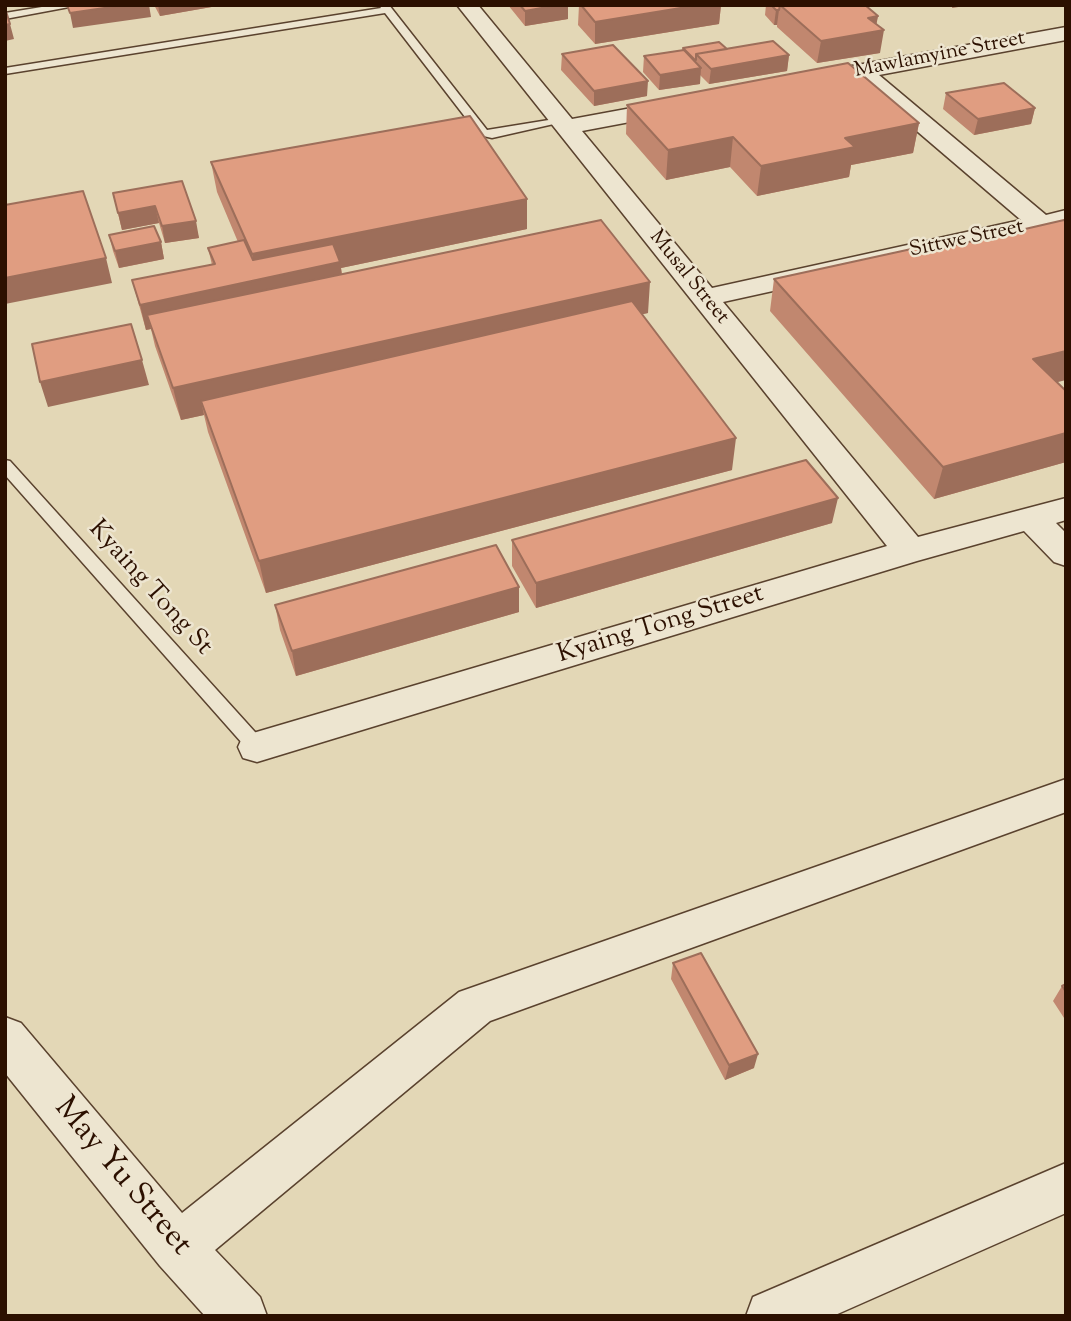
<!DOCTYPE html>
<html>
<head>
<meta charset="utf-8">
<style>
  body { margin:0 }
  #map { position:relative; width:1071px; height:1321px; overflow:hidden; background:#e3d7b6; font-family:"Sorts Mill Goudy",serif }
  canvas { display:block }
  .frame { position:absolute; inset:0; border:7px solid #2c1000; pointer-events:none }
</style>
</head>
<body>
<div id="map">
<canvas width="1071" height="1321"></canvas>
<div class="frame"></div>
</div>
<script>
const c = document.querySelector('canvas').getContext('2d');
c.lineJoin = 'round';
const poly = rows => new Path2D(rows.map(r => 'M' + r).join(''));
function strokePath(path, color, width, dash) { c.strokeStyle = color; c.lineWidth = width; c.lineCap = dash ? 'butt' : 'round'; c.setLineDash(dash || []); c.stroke(path); }
function fillPath(path, color) { c.fillStyle = color; c.fill(path, 'evenodd'); }
function write(font, color, halo, rows, align = 'center') {
  c.font = font + ' "Sorts Mill Goudy",serif'; c.lineWidth = 5; c.setLineDash([]); c.textBaseline = 'middle'; c.strokeStyle = halo; c.fillStyle = color; for (const [text, x, y, turn = 0] of rows) {
    c.save(); c.translate(x, y); c.rotate((+turn || 0) * Math.PI / 180); c.textAlign = isNaN(turn) ? turn : align; if (halo) c.strokeText(text, 0, 0); c.fillText(text, 0, 0); c.restore();
  }
}
const service = poly([
  [54,5,80,5,5,19,5,13,54,5],
  [379,5,389,5,487,130,561,118,567,121,492,138,479,135,385,13,5,74,5,68,381,8,379,5],
  [5,460,10,461,264,742,266,747,264,752,257,754,250,752,5,475,5,460]
]);
const minor = poly([
  [457,5,478,5,572,119,675,100,683,102,687,107,683,112,582,131,712,288,1021,220,856,79,808,88,800,86,797,81,800,76,808,74,1066,27,1066,40,879,75,1046,215,1066,210,1066,226,1061,227,1066,231,1066,253,1057,251,1036,233,723,302,918,537,1066,498,1066,520,1056,523,1066,533,1066,566,1054,562,1024,531,917,561,257,762,243,758,238,747,243,736,887,546,457,5],
  [1066,779,1066,812,490,1021,215,1250,260,1297,267,1316,205,1316,160,1266,5,1073,5,1017,21,1023,182,1213,459,992,1066,779],
  [1066,1163,1066,1213,833,1316,746,1316,753,1297,1066,1163]
]);
const wall = poly([
  [154,5,223,5,160,16],
  [508,5,568,5,568,19,525,26],
  [579,5,721,5,719,24,595,44,578,25],
  [766,5,865,5,878,16,876,24,880,53,817,63,777,27,777,25,774,25,765,15],
  [683,48,727,49,789,55,787,71,709,84,700,75,700,84,659,90,643,72,644,56,682,50],
  [562,54,647,96,594,106,561,70],
  [946,93,1035,108,1031,124,974,135,943,109],
  [627,105,919,123,913,153,851,165,849,177,757,196,730,167,666,180,626,134],
  [211,162,527,229,341,268,342,274,648,313,642,314,732,470,266,593,208,432,204,415,181,420,155,346,151,329,146,330,132,280,212,265,208,248,238,242,217,192],
  [182,181,199,238,165,243,159,223,122,230,113,193],
  [109,235,161,242,164,259,119,268,113,251],
  [921,253,1066,391,1066,462,934,499,770,311,774,279],
  [832,523,536,608,512,566,512,540],
  [519,587,519,612,296,676,280,630,275,605],
  [673,963,754,1068,725,1080,671,979],
  [1066,984,1066,1021,1053,1001,1062,986]
]);
const shadedWall = poly([
  [125,5,149,5,151,17,73,28,70,13],
  [158,5,223,5,160,16],
  [558,5,568,5,568,19,525,26,525,11],
  [699,5,721,5,719,24,595,44,595,22],
  [953,5,971,5,952,8],
  [776,10,779,10,777,25,774,25],
  [878,16,875,32,884,30,880,53,817,63,821,41,868,18],
  [10,24,14,39,5,41,5,25],
  [789,55,787,71,709,84,711,69],
  [701,68,700,84,659,90,660,75],
  [648,81,647,96,594,106,594,91],
  [1035,108,1031,124,974,135,978,119],
  [919,123,913,153,851,165,849,177,757,196,761,166,845,138],
  [733,137,730,167,666,180,668,150],
  [527,199,527,229,341,268,343,286,147,315,151,329,146,330,140,305,257,280,252,254],
  [155,206,159,223,122,230,118,213],
  [196,221,199,238,165,243,162,226],
  [161,242,164,259,119,268,115,251],
  [106,258,112,283,5,304,5,278],
  [650,282,648,313,206,414,201,401,204,415,181,420,173,388],
  [1066,351,1066,380,1022,391,1033,359],
  [142,360,149,385,48,407,40,382],
  [1066,433,1066,462,934,499,943,467],
  [736,438,732,470,266,593,259,561],
  [838,498,832,523,536,608,536,583],
  [519,587,519,612,296,676,292,651],
  [758,1054,754,1068,725,1080,729,1065]
]);
const building = poly([
  [67,5,125,5,70,13,67,5],
  [520,5,558,5,525,11,520,5],
  [581,5,699,5,595,22,581,5],
  [771,5,780,5,779,10,776,10,771,5],
  [780,5,865,5,878,16,868,18,884,30,821,41,780,5],
  [5,8,10,24,5,25,5,8],
  [773,41,789,55,711,69,696,54,773,41],
  [719,42,727,49,696,54,696,60,695,60,683,48,719,42],
  [613,45,648,81,594,91,562,54,613,45],
  [684,50,701,68,660,75,644,56,684,50],
  [848,63,919,123,845,138,855,147,761,166,733,137,668,150,627,105,848,63],
  [1004,83,1035,108,978,119,946,93,1004,83],
  [470,116,527,199,252,254,211,162,470,116],
  [182,181,196,221,162,226,155,206,118,213,113,193,182,181],
  [83,191,106,258,5,278,5,205,83,191],
  [601,220,650,282,173,388,147,315,601,220],
  [1064,220,1066,222,1066,351,1033,359,1066,391,1066,433,943,467,774,279,916,248,921,253,1064,220],
  [154,226,161,242,115,251,109,235,154,226],
  [244,240,253,260,333,244,340,262,140,305,132,280,215,264,208,248,244,240],
  [632,301,736,438,259,561,201,401,632,301],
  [131,324,142,360,40,382,32,344,131,324],
  [806,460,838,498,536,583,512,540,806,460],
  [496,545,519,587,292,651,275,605,496,545],
  [701,953,758,1054,729,1065,673,963,701,953],
  [1066,984,1066,992,1062,986,1066,984]
]);
const farStreetnames = [
  ["Mawlamyine Street",940,56,-11],
  ["Sittwe Street",967,240,-12],
  ["Musal Street",688,278,51]
];
const streetNames = [
  ["Kyaing Tong St",149,589,48],
  ["Kyaing Tong Street",661,626,-17]
];
const nearStreetnames = [
  ["May Yu Street",121,1178,50]
];
strokePath(service, '#5a422e', 3);
strokePath(minor, '#5a422e', 3);
fillPath(service, '#ede5d0');
fillPath(minor, '#ede5d0');
fillPath(wall, '#c1876f');
fillPath(shadedWall, '#9d6e5a');
fillPath(building, '#e09d81');
strokePath(building, '#9d6e5a', 2);
write('21px', '#2c1000', '#ede5d0', farStreetnames);
write('26px', '#2c1000', '#ede5d0', streetNames);
write('32px', '#2c1000', '#ede5d0', nearStreetnames);
</script>
</body>
</html>
